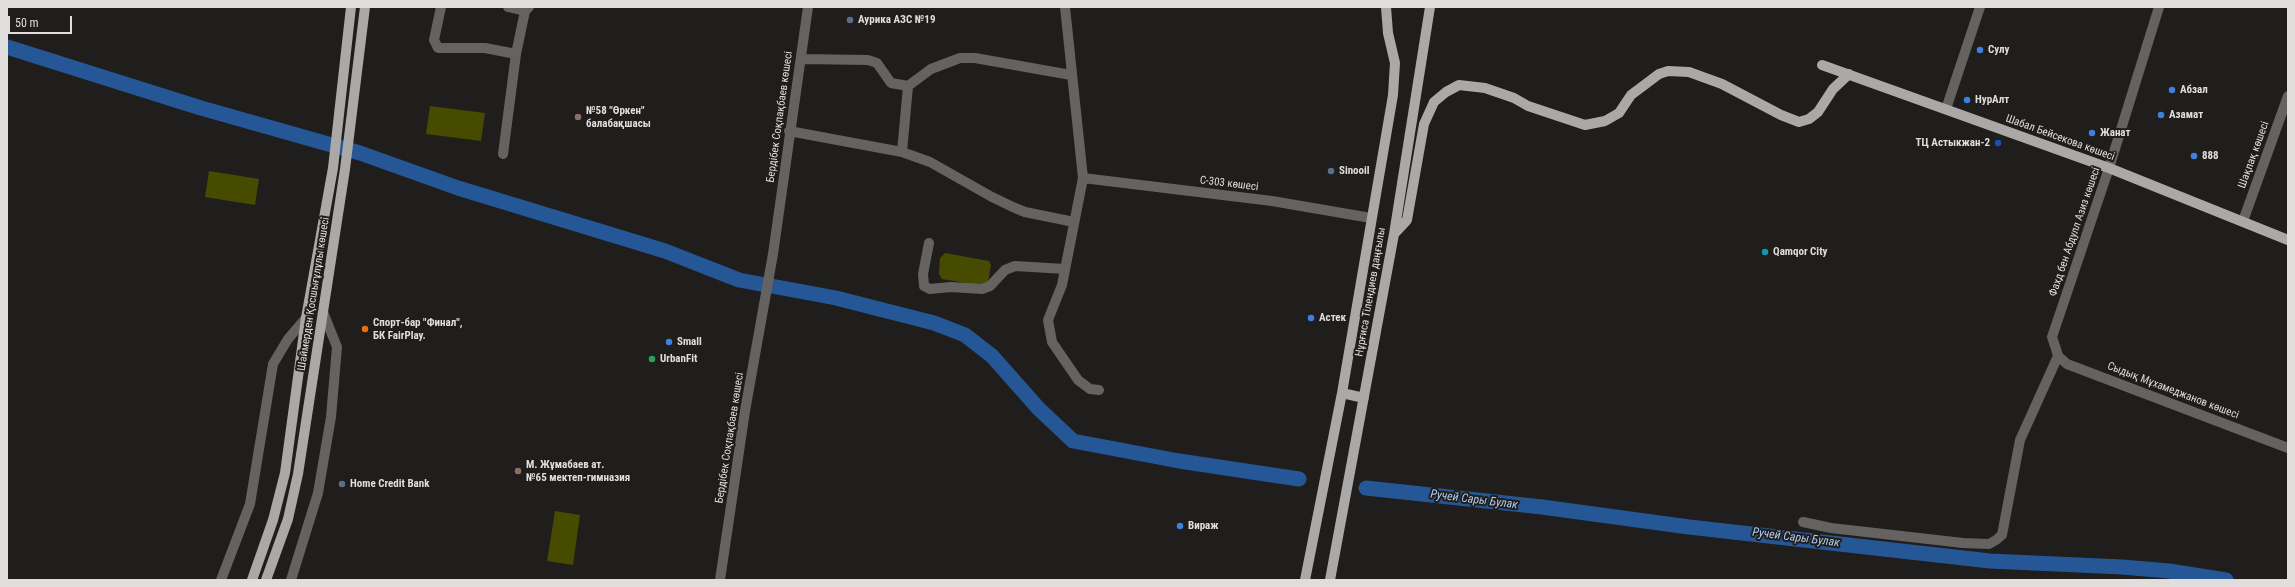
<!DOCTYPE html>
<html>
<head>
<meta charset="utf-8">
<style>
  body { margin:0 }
  #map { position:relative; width:2295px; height:587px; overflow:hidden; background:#1f1e1c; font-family:"Roboto Condensed",sans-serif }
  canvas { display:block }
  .frame { position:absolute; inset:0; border:8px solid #dfdedd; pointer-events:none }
  .scale { position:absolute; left:8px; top:16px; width:64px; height:18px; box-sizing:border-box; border:2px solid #dfdedd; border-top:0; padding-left:5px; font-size:12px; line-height:14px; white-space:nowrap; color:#dfdedd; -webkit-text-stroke:3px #1f1e1c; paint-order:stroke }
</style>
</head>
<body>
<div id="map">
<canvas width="2295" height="587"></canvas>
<div class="frame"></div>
<div class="scale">50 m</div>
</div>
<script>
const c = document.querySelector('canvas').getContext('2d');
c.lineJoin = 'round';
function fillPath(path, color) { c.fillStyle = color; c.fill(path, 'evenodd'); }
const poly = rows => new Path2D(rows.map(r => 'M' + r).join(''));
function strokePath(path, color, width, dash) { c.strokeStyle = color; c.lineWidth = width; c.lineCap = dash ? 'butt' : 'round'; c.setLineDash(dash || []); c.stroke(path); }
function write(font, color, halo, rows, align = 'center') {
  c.font = font + ' "Roboto Condensed",sans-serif'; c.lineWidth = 4; c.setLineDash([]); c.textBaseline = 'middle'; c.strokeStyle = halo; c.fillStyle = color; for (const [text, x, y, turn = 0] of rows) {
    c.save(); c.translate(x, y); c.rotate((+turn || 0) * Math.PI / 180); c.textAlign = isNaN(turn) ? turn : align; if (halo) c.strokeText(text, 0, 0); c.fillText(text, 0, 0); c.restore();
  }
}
const green = poly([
  [430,106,485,113,481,141,426,134],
  [209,171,259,179,255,205,205,197],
  [945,253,989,261,991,265,988,282,983,286,942,279,939,274,940,258],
  [555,511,580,515,573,565,547,561]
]);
const river = poly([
  [7,47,201,108,360,153,458,188,665,251,739,280,836,298,934,323,965,335,992,356,1038,408,1073,441,1179,461,1299,479],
  [1366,488,1542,507,1689,527,1990,561,2122,567,2169,571,2226,580]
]);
const minor = poly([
  [441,7,434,40,438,48,485,48,516,54],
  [508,7,525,11],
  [1065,7,1083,178,1062,285,1048,320,1052,342,1078,380,1090,389,1099,390],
  [2159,7,2109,168,2052,337,2056,349,2058,356,2067,364,2288,448],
  [801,59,868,60,877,63,891,83,908,86],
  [1946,109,1980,7],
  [789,131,902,152,930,162,992,197,1015,208,1025,212,1074,222],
  [902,152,908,86,931,69,960,58,975,58,1071,75],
  [503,154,516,54,525,11,529,7],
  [1083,178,1272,201,1371,218],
  [2243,221,2288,96],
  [929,243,923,274,924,286,930,289,951,287,982,289,990,286,1005,270,1015,266,1065,269],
  [1803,522,1831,528,1963,543,1989,544,1996,540,2002,535,2020,440,2058,356],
  [221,580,250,504,273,364,288,339,306,318],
  [291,580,318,493,331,417,337,347,323,312],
  [720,580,745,411,773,254,808,7]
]);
const major = poly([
  [1822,65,2109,168,2288,240],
  [1394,234,1407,220,1424,124,1434,102,1446,92,1459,85,1485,88,1514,98,1528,106,1585,125,1605,121,1619,113,1631,95,1659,74,1668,71,1689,72,1722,84,1781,115,1799,122,1809,119,1818,112,1833,89,1849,74],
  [1342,393,1364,398],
  [252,580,273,520,285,473,306,318,333,168,351,7],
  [266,580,288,519,298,474,345,169,365,7],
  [1305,580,1342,393,1393,95,1395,63,1388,33,1386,7],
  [1330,580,1394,234,1430,7]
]);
const markers = [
  [850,20,4,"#5c6f8a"],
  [1980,50,4,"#3f7fe0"],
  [2172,90,4,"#3f7fe0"],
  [1967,100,4,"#3f7fe0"],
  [2161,115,4,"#3f7fe0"],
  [578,117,4,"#8d6e63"],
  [2092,133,4,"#3f7fe0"],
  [1998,143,4,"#1a4fb4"],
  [2194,156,4,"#3f7fe0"],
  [1331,171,4,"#5c6f8a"],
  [1765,252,4,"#0f9aa8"],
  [1311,318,4,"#3f7fe0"],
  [365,329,4,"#e8710a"],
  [669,342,4,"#3f7fe0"],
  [652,359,4,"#2e9e5b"],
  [518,471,4,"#8d6e63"],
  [342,484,4,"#5c6f8a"],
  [1180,526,4,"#3f7fe0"]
];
const poiNames = [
  ["Аурика АЗС №19",858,20],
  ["Сулу",1988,50],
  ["Абзал",2180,90],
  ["НурАлт",1975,100],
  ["№58 \"Өркен\"",586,111],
  ["балабақшасы",586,124],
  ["Азамат",2169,115],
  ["Жанат",2100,133],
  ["ТЦ Астыкжан-2",1990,143,"right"],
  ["888",2202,156],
  ["Sinooil",1339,171],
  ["Qamqor City",1773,252],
  ["Астек",1319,318],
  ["Спорт-бар \"Финал\",",373,323],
  ["БК FairPlay.",373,336],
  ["Small",677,342],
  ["UrbanFit",660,359],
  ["М. Жұмабаев ат.",526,465],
  ["№65 мектеп-гимназия",526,478],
  ["Home Credit Bank",350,484],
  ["Вираж",1188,526]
];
const streetNames = [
  ["Бердібек Соқпақбаев көшесі",780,117,-82],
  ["Шабал Бейсекова көшесі",2060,138,20],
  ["Шақпақ көшесі",2254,155,-70],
  ["С-303 көшесі",1229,184,7],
  ["Фахд бен Абдулл Азиз көшесі",2075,232,-71],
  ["Нұрғиса Тілендиев даңғылы",1371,292,-80],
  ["Шаймерден Қосшығұлұлы көшесі",314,294,-81],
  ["Сыдық Мұхамеджанов көшесі",2173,391,21],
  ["Бердібек Соқпақбаев көшесі",730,438,-81]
];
const waterNames = [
  ["Ручей Сары Булак",1474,500,7],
  ["Ручей Сары Булак",1796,538,7]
];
fillPath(green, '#464b00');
strokePath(river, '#255797', 15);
strokePath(minor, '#646362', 10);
strokePath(major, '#aba9a7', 10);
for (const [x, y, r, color] of markers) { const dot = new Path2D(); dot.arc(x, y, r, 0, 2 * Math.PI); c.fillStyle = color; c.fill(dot); strokePath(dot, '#1f1e1c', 1.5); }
write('bold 11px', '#dfdedd', '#1f1e1c', poiNames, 'left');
write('11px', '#dfdedd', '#1f1e1c', streetNames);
write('italic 12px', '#b0cbef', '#1f1e1c', waterNames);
</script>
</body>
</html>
